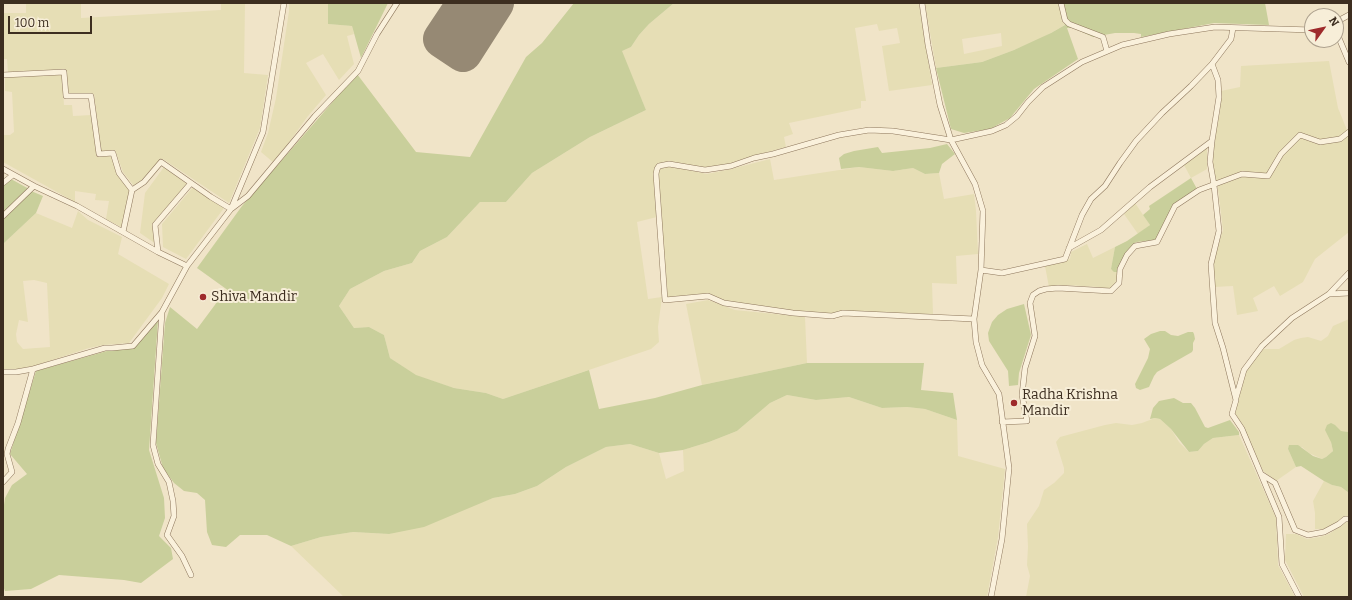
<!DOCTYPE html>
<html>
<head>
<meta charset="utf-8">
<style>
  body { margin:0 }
  #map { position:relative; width:1352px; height:600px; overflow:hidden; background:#f0e4c8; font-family:Bitter,serif }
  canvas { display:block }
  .frame { position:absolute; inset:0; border:4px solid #3d2e20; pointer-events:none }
  .north { position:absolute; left:1304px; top:8px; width:40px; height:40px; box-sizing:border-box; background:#f7eed8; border:1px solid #ada18e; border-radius:50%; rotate:57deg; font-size:11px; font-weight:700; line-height:16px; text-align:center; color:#3d2e20 }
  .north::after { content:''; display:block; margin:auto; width:14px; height:18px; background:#9e2a2b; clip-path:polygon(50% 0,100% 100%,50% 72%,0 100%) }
  .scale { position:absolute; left:8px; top:16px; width:84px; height:18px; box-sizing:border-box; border:2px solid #3d2e20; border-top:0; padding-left:5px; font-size:12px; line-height:14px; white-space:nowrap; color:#3d2e20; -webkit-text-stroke:3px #f7eed8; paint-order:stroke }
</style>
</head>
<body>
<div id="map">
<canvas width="1352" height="600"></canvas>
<div class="frame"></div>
<div class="north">N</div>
<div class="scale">100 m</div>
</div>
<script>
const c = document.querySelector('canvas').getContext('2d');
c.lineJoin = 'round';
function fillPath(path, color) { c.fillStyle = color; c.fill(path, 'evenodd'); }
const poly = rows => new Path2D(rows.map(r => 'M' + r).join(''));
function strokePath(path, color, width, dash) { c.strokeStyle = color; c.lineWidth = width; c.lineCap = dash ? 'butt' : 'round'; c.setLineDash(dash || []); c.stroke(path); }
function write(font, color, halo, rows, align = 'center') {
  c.font = font + ' Bitter,serif'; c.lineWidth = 4; c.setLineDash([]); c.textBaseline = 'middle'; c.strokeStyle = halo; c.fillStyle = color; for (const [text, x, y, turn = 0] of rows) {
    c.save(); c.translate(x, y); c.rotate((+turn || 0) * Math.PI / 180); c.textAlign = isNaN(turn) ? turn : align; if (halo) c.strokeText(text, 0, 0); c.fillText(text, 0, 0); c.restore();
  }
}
const farmland = poly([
  [26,3,81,3,81,18,221,10,221,3,245,3,244,73,268,75,260,128,229,203,163,159,144,181,134,186,123,172,115,150,101,151,94,94,69,94,65,69,8,72,7,59,3,59,3,13,26,13],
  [289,3,328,3,328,24,352,26,354,34,347,36,354,64,339,80,323,54,306,63,326,95,308,116,274,163,261,152,268,133,276,98,289,11],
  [674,3,919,3,932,85,889,91,882,46,900,43,897,28,879,31,877,24,855,28,866,101,861,101,861,108,789,123,793,134,784,137,786,147,753,156,730,164,707,168,669,163,659,163,655,169,657,217,637,222,648,299,662,297,658,327,659,342,651,349,503,399,486,393,454,388,416,376,390,358,384,335,369,327,354,328,339,306,350,289,384,271,412,263,420,251,447,237,480,202,506,202,532,173,590,137,646,110,621,51,631,47,639,35,649,24],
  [925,3,1060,3,1065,25,1040,39,1014,50,982,62,936,68],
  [1001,33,1002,46,964,54,962,39],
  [1329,61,1338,108,1349,135,1349,232,1315,259,1303,282,1280,296,1274,286,1253,298,1258,311,1237,315,1233,286,1214,287,1213,263,1223,230,1218,189,1212,164,1214,141,1220,112,1221,91,1240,87,1241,66],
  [62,75,64,105,72,105,73,116,92,115,97,157,112,156,130,191,123,228,106,219,109,201,95,200,96,194,75,191,75,202,3,162,3,135,10,135,14,132,12,92,5,91,5,77],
  [1207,148,1207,169,1191,178,1184,165],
  [770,159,774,180,859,167,893,171,913,168,925,174,939,173,944,199,974,194,976,211,978,254,956,256,957,284,932,283,933,314,861,313,832,314,793,311,724,301,708,294,668,298,657,174,659,170,664,167,673,167,707,174,731,169],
  [164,167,187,184,155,224,156,244,140,233,145,193],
  [193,187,224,208,186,259,163,247,162,224],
  [1135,203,1150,225,1138,234,1124,214],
  [78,211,88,220,122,237,118,254,169,284,162,298,129,343,103,345,89,348,37,365,14,370,3,370,3,244,36,213,72,228],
  [34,280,47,283,50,347,23,349,17,342,16,334,19,320,28,322,23,281],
  [1087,244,1093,258,1115,247,1111,269,1117,272,1118,282,1110,289,1098,287,1067,285,1049,287,1045,266,1070,259,1071,252],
  [708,300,735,310,805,317,807,363,702,385,686,304],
  [1349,319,1349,432,1341,431,1331,442,1333,451,1326,457,1322,459,1309,453,1302,447,1288,449,1296,467,1276,481,1263,471,1244,428,1235,413,1247,367,1262,349,1279,349,1294,340,1301,338,1308,337,1321,341,1328,336,1333,326],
  [787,395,816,400,849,397,882,408,907,407,925,409,957,420,958,456,1005,469,998,537,987,597,344,597,291,546,321,537,353,532,389,534,493,498,515,494,537,486,566,467,606,447,630,444,659,453,666,479,684,471,683,450,709,442,737,431,770,403],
  [1155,418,1160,419,1171,429,1179,442,1189,452,1198,451,1204,444,1213,438,1239,435,1276,518,1278,565,1295,597,1026,597,1030,576,1027,565,1028,547,1027,524,1039,506,1044,490,1054,483,1064,473,1064,468,1056,442,1060,437,1105,425,1116,423,1132,425,1142,423],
  [1324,481,1332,485,1341,487,1349,493,1349,517,1344,517,1327,529,1315,529,1315,513,1313,501],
  [1346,522,1349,522,1349,597,1304,597,1285,560,1286,534,1296,534,1307,539,1320,537,1329,534]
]);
const green = poly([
  [328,3,388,3,361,58,352,26,328,24],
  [574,3,674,3,649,24,639,35,631,47,622,51,646,110,590,137,532,173,506,202,480,202,447,237,420,251,412,263,384,271,350,289,339,306,354,328,369,327,384,335,390,358,416,375,454,388,486,393,503,399,589,370,599,409,655,398,702,385,807,363,924,363,921,390,953,393,957,420,925,409,907,407,882,408,849,397,816,400,787,395,770,403,737,431,709,442,683,450,659,453,630,444,606,447,566,467,537,486,515,494,493,498,424,527,389,534,353,532,321,537,291,546,267,535,240,535,226,547,212,545,207,532,205,500,197,493,184,491,174,483,163,468,156,443,165,323,170,307,197,329,223,294,229,291,197,268,242,206,357,74,416,152,470,157,526,57,542,43],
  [1060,3,1265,3,1269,25,1214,23,1141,37,1141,34,1134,33,1115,33,1093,37,1073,28,1067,28,1078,59,1034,89,1010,118,990,129,964,133,951,129,936,68,982,62,1014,50,1051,33,1065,25],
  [947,144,955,154,942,164,939,173,925,174,913,168,893,171,859,167,841,169,839,158,844,154,854,151,878,147,882,153,930,148],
  [1191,178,1197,189,1174,205,1156,240,1136,242,1126,253,1117,272,1114,272,1111,269,1115,247,1127,241,1150,225,1143,215,1150,209,1149,206],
  [11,179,29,189,3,214,3,186],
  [31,191,43,196,36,213,3,244,3,220],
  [1024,304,1031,335,1019,373,1018,385,1009,386,1008,371,989,341,988,333,992,322,998,315,1007,309],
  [158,320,149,450,164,498,165,518,159,536,171,548,173,559,141,583,124,580,59,575,31,589,5,591,3,586,3,512,5,498,12,485,27,474,10,454,36,371,107,351,134,348],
  [1160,331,1165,331,1171,335,1178,336,1188,332,1193,332,1194,334,1195,339,1193,343,1193,350,1192,352,1157,372,1154,376,1149,387,1140,390,1136,388,1135,384,1148,358,1150,349,1144,339,1151,334],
  [1174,398,1183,403,1191,403,1195,408,1205,427,1208,428,1230,420,1239,432,1239,435,1213,438,1204,444,1198,451,1189,452,1171,429,1160,419,1155,418,1150,419,1153,408,1159,401],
  [1331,423,1335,425,1341,431,1349,432,1349,493,1341,487,1332,485,1324,481,1301,466,1296,467,1288,449,1289,445,1298,445,1313,456,1322,459,1326,457,1333,451,1331,442,1325,430,1327,425]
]);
const runway = poly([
  [466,3,442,39,463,53,495,3]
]);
const minor = poly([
  [922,3,928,45,940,105,951,140,975,184,983,211,981,270,974,319,976,342,982,365,999,394,1009,468,1002,539,991,597],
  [1061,3,1065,20,1069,24,1103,37,1107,51],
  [1336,22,1349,15],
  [1336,31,1349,62],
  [1212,64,1218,80,1219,97,1212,141,1210,162,1214,185,1219,231,1211,264,1215,323,1223,348,1236,400,1232,414,1242,429,1279,517,1282,564,1299,597],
  [3,75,64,72,66,96,91,96,99,154,113,153,119,173,132,190,123,232],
  [3,169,34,186,77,206,158,252,187,266],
  [3,183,13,175],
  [132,190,144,182,161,162,211,197,231,209,263,132,284,3],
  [3,216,34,186],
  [1069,248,1101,230,1150,187,1212,141],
  [158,252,155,225,191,183],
  [981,270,1002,273,1065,259,1082,215,1091,199,1105,186,1120,163,1136,141,1162,113,1191,86,1212,64,1231,39,1233,28],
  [1329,294,1349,293],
  [162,312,153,445,158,464,169,482,173,501,174,516,167,535,182,556,191,575],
  [974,319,843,313,832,316,793,313,724,303,708,296,665,300,656,174,657,169,659,166,669,164,705,170,731,166,754,158,773,154,839,135,869,130,893,131,951,140,992,131,1006,125,1017,116,1028,102,1043,87,1082,62,1122,45,1169,34,1215,27,1312,30],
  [3,372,16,372,33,369],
  [1236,398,1244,370,1262,346,1292,318,1329,294,1349,273],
  [1002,422,1027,421,1022,395,1025,368,1035,336,1030,303,1033,295,1039,291,1046,289,1058,288,1111,291,1119,283,1120,269,1127,255,1135,246,1157,242,1175,206,1199,190,1242,174,1268,176,1281,154,1300,135,1320,142,1340,139,1349,132],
  [1261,474,1275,483,1295,530,1308,535,1324,532,1339,524,1345,519,1349,519],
  [3,482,12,472,7,454,8,449,18,423,33,369,105,348,112,348,133,346,162,312,187,266,231,209,248,196,315,116,358,71,377,34,397,3]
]);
const markers = [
  [203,297,4,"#9e2a2b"],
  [1014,403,4,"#9e2a2b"]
];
const poiNames = [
  ["Shiva Mandir",211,297],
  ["Radha Krishna",1022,395],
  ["Mandir",1022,411]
];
fillPath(farmland, '#e6deb5');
fillPath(green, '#c9cf9b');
strokePath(runway, '#968974', 38);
strokePath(minor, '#8d765c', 6);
strokePath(minor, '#faf1dc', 5);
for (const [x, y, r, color] of markers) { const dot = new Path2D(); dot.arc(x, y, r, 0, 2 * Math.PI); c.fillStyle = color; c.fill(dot); strokePath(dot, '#f7eed8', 1.5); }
write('14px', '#3d2e20', '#f7eed8', poiNames, 'left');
</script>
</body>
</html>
